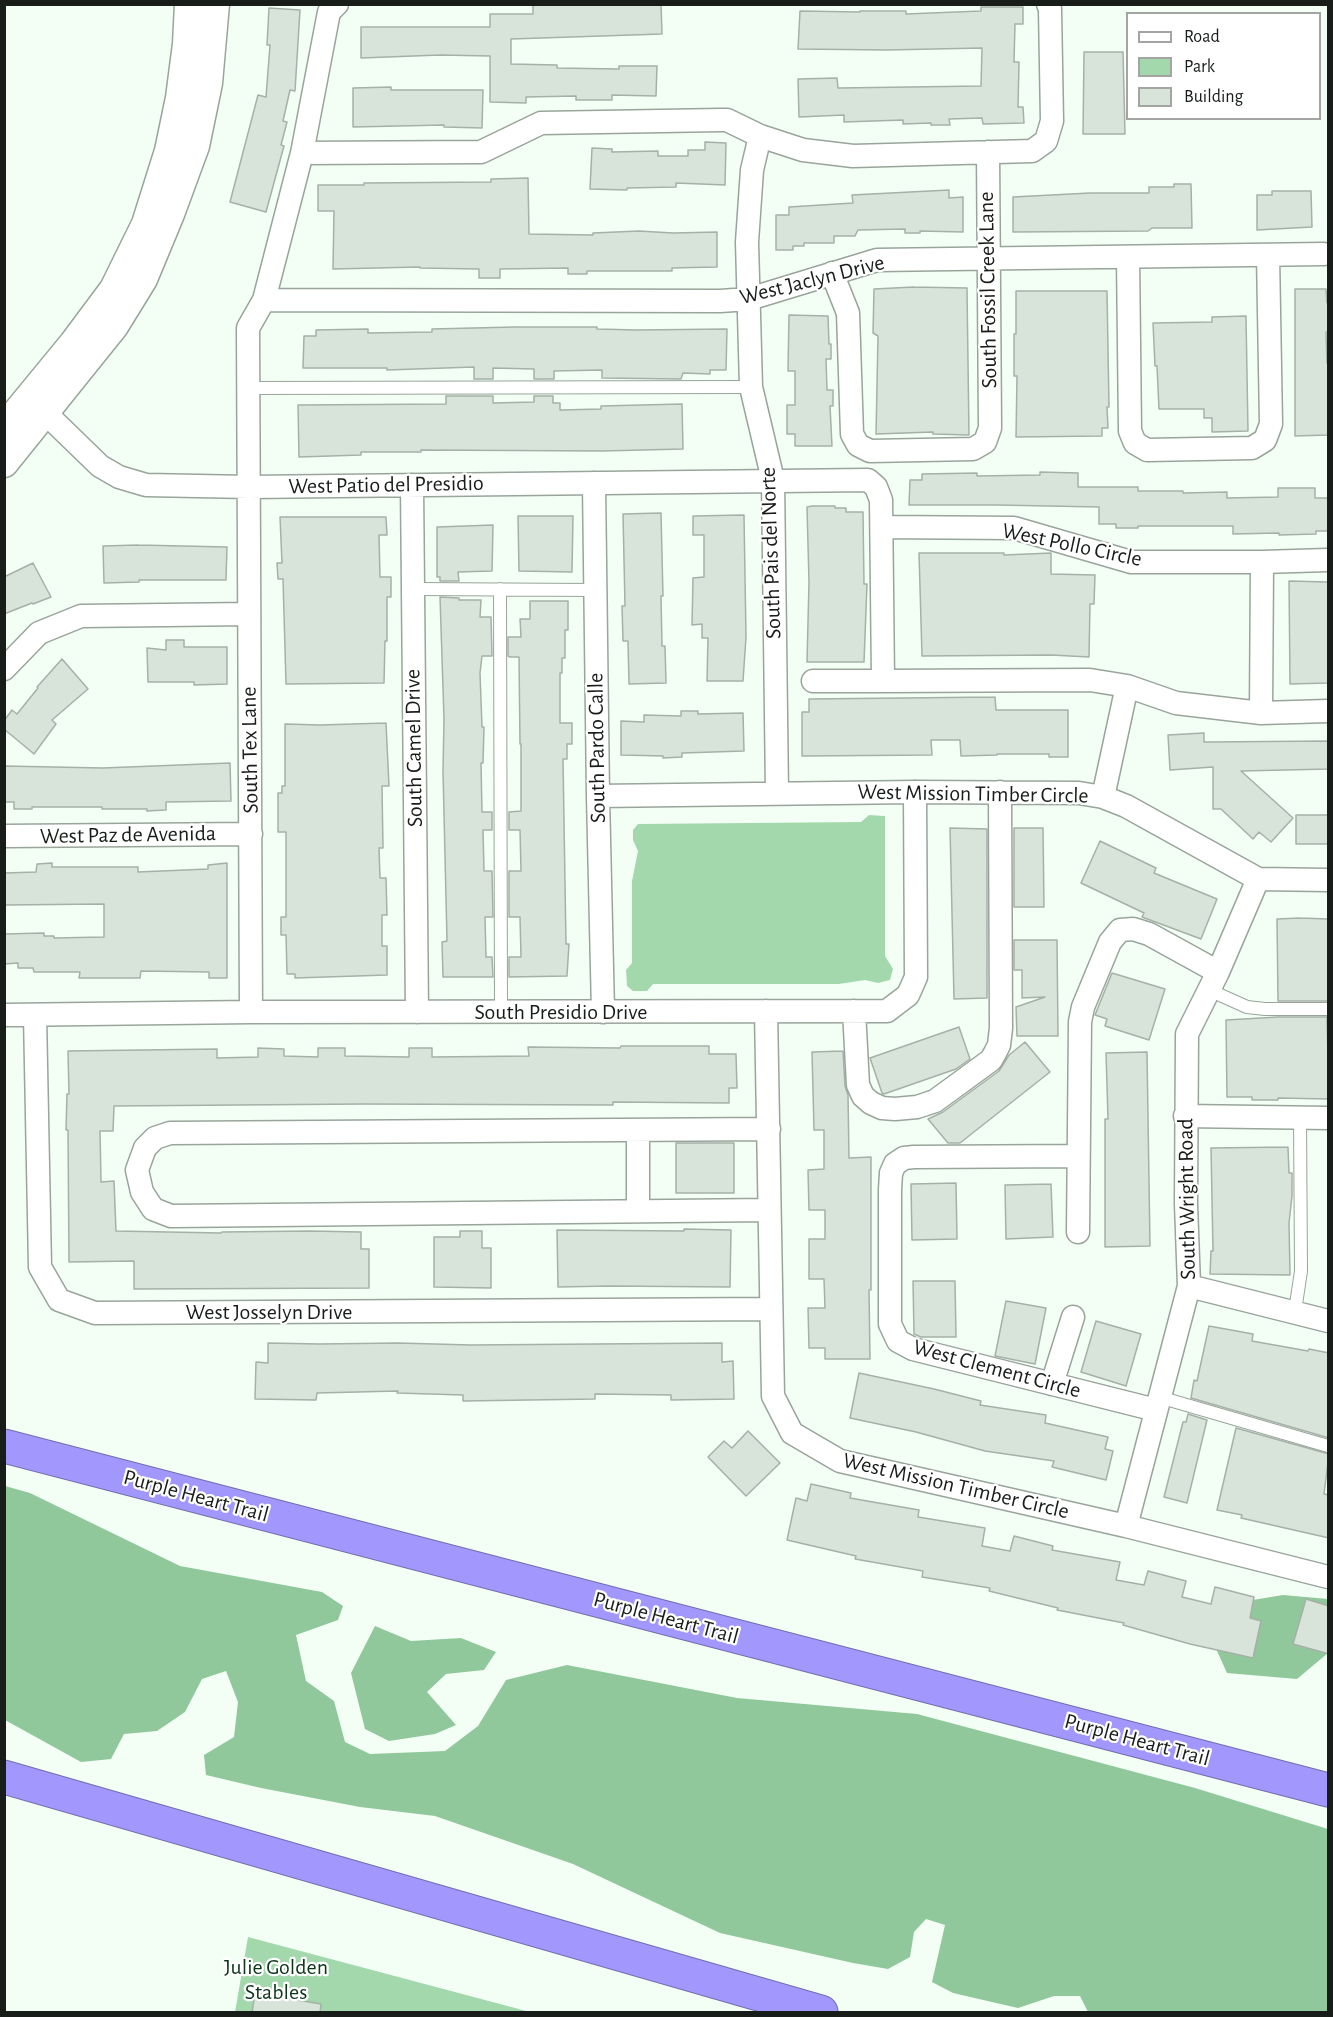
<!DOCTYPE html>
<html>
<head>
<meta charset="utf-8">
<style>
  body { margin:0 }
  #map { position:relative; width:1333px; height:2017px; overflow:hidden; background:#f3fff5; font-family:"Alegreya Sans",sans-serif }
  canvas { display:block }
  .frame { position:absolute; inset:0; border:6px solid #191d19; pointer-events:none }
  .legend { position:absolute; left:1126px; top:12px; width:195px; height:108px; box-sizing:border-box; background:#fff; border:2px solid #a3a5a3; margin:0; padding:8px 10px; list-style:none; font-size:18px; color:#191d19 }
  .legend li { display:flex; align-items:center; gap:12px; height:30px }
  .legend b { width:30px; border:2px solid #a3a5a3 }
</style>
</head>
<body>
<div id="map">
<canvas width="1333" height="2017"></canvas>
<div class="frame"></div>
<ul class="legend">
<li><b style="height:8px;background:#fff"></b>Road</li>
<li><b style="height:16px;background:#a3d8ad"></b>Park</li>
<li><b style="height:16px;background:#d8e4da"></b>Building</li>
</ul>
</div>
<script>
const c = document.querySelector('canvas').getContext('2d');
c.lineJoin = 'round';
function fillPath(path, color) { c.fillStyle = color; c.fill(path, 'evenodd'); }
const poly = rows => new Path2D(rows.map(r => 'M' + r).join(''));
function strokePath(path, color, width, dash) { c.strokeStyle = color; c.lineWidth = width; c.lineCap = dash ? 'butt' : 'round'; c.setLineDash(dash || []); c.stroke(path); }
function write(font, color, halo, rows, align = 'center') {
  c.font = font + ' "Alegreya Sans",sans-serif'; c.lineWidth = 4.5; c.setLineDash([]); c.textBaseline = 'middle'; c.strokeStyle = halo; c.fillStyle = color; for (const [text, x, y, turn = 0] of rows) {
    c.save(); c.translate(x, y); c.rotate((+turn || 0) * Math.PI / 180); c.textAlign = isNaN(turn) ? turn : align; if (halo) c.strokeText(text, 0, 0); c.fillText(text, 0, 0); c.restore();
  }
}
const green = poly([
  [869,815,885,816,885,956,893,969,890,980,878,983,865,980,839,984,653,984,647,991,633,991,627,986,626,970,632,963,632,881,638,851,633,840,633,830,638,824,861,822],
  [248,1937,530,2012,235,2012]
]);
const forest = poly([
  [5,1486,30,1493,180,1566,322,1592,343,1606,338,1620,296,1635,306,1681,334,1701,345,1742,370,1754,445,1751,478,1726,506,1680,567,1665,737,1698,917,1714,1195,1788,1328,1829,1328,2012,1088,2012,1080,1996,1054,1996,1018,2008,953,1993,932,1982,945,1925,926,1919,914,1932,910,1957,888,1969,853,1963,720,1933,573,1864,435,1816,360,1807,261,1788,206,1775,204,1755,234,1737,238,1702,226,1671,202,1679,185,1712,157,1731,124,1734,111,1759,81,1762,5,1720],
  [1283,1595,1328,1599,1328,1653,1297,1679,1227,1673,1198,1609],
  [375,1626,411,1641,461,1638,496,1652,484,1670,446,1674,427,1692,456,1725,435,1734,389,1741,365,1729,351,1673]
]);
const building = poly([
  [533,4,661,4,662,34,511,39,511,64,557,65,557,68,619,69,619,66,657,66,656,96,612,95,612,100,576,100,576,96,526,97,526,103,490,102,490,56,440,55,361,58,361,27,490,27,490,14,533,14,533,4],
  [981,7,1023,7,1023,24,1015,24,1014,62,1019,62,1018,107,1023,107,1024,123,983,124,982,118,949,119,950,125,931,125,931,123,903,124,903,120,844,122,844,115,799,117,798,79,837,78,838,88,981,86,982,48,887,50,798,49,800,11,860,12,860,11,906,11,906,14,981,11,981,7],
  [269,8,300,10,295,91,290,90,283,121,287,122,281,145,284,146,266,212,230,202,258,95,266,97,270,45,267,45,269,8],
  [1084,52,1123,52,1125,134,1083,134,1084,52],
  [391,87,391,90,483,90,482,128,444,127,444,125,353,127,353,88,391,87],
  [705,142,726,143,725,185,676,183,676,187,627,188,627,190,590,189,592,148,612,149,612,152,658,151,658,156,688,156,688,150,705,150,705,142],
  [528,178,529,234,593,235,593,233,639,231,673,233,717,232,717,267,672,268,672,271,587,271,587,274,568,274,568,268,500,269,500,278,479,278,479,269,420,268,420,267,333,269,334,211,318,211,318,185,364,185,364,183,491,182,491,179,528,178],
  [1174,184,1191,184,1192,228,1152,228,1148,231,1013,232,1013,197,1090,193,1149,193,1149,187,1174,187,1174,184],
  [949,190,949,198,963,197,963,232,920,231,920,233,905,233,905,229,858,230,855,236,834,236,834,243,804,243,804,246,793,246,793,250,776,250,776,215,789,215,789,207,853,203,852,195,949,190],
  [1272,191,1311,191,1312,227,1257,230,1257,195,1272,195,1272,191],
  [914,287,967,288,969,435,933,434,933,432,876,434,878,336,873,333,874,289,914,287],
  [1295,289,1326,289,1327,303,1329,303,1329,332,1326,332,1327,363,1329,363,1328,435,1295,436,1295,289],
  [1016,291,1107,291,1109,407,1107,407,1108,428,1102,428,1102,436,1016,437,1017,376,1014,376,1014,334,1016,334,1016,291],
  [789,315,828,316,829,344,831,344,831,359,826,359,827,390,833,390,833,406,830,406,832,446,795,446,795,434,787,434,787,405,795,405,795,371,788,371,789,315],
  [1246,316,1248,431,1212,432,1212,418,1204,418,1204,409,1159,409,1157,366,1155,366,1153,323,1212,322,1212,317,1246,316],
  [514,327,597,327,597,329,637,330,727,329,726,370,710,370,710,374,683,373,681,379,602,378,602,370,554,371,554,379,534,379,534,369,493,368,493,379,474,379,474,367,387,370,387,368,303,368,304,336,316,336,316,330,368,329,368,333,432,332,432,329,514,327],
  [446,396,493,396,493,403,534,402,534,396,553,396,553,403,560,403,560,410,601,409,601,406,682,404,683,449,602,451,421,450,421,452,361,452,361,455,299,457,298,405,446,404,446,396],
  [1040,472,1078,473,1078,487,1138,487,1138,491,1183,491,1183,493,1227,492,1227,498,1278,497,1278,488,1315,488,1315,498,1329,498,1329,531,1316,531,1316,534,1279,535,1279,533,1233,534,1233,526,1138,526,1138,528,1116,528,1116,524,1099,524,1099,507,997,505,909,505,910,480,922,480,922,474,977,473,977,476,1040,475,1040,472],
  [812,506,835,506,835,508,846,508,846,512,863,512,864,584,867,584,864,662,807,662,809,582,807,507,812,506],
  [661,513,663,596,661,596,662,646,665,646,666,683,629,684,628,641,623,641,622,606,625,606,623,514,661,513],
  [744,515,746,637,743,681,707,681,708,638,702,638,702,624,692,625,693,578,704,577,704,535,693,535,693,516,744,515],
  [518,516,573,516,572,572,519,571,518,516],
  [280,517,386,517,387,535,379,535,380,577,391,577,391,597,387,597,387,641,385,641,384,683,286,684,283,579,278,579,277,563,282,563,280,517],
  [493,525,492,571,458,572,459,581,440,581,440,577,437,577,437,527,493,525],
  [138,545,227,547,226,580,139,580,139,582,104,583,103,546,138,545],
  [919,553,1004,553,1004,555,1051,553,1051,574,1095,575,1094,604,1090,604,1089,657,1051,655,922,656,919,553],
  [33,563,51,597,33,604,32,603,4,614,4,577,33,563],
  [1289,581,1328,582,1328,683,1290,684,1289,581],
  [440,597,459,598,459,600,481,600,480,617,491,617,492,656,482,656,480,673,482,727,484,727,483,763,481,763,482,812,492,812,492,830,483,830,484,871,492,871,493,917,485,917,486,957,492,957,493,977,443,977,442,942,447,941,443,771,444,719,440,597],
  [530,601,568,601,568,630,565,630,565,658,562,658,562,673,560,673,560,723,572,723,572,744,567,744,567,759,563,759,566,944,569,944,567,976,509,977,509,957,521,957,520,917,509,917,509,871,521,871,520,830,509,830,509,812,521,811,521,744,520,744,519,657,510,657,508,656,508,637,521,637,520,619,530,619,530,601],
  [166,640,184,640,184,647,227,647,227,684,194,685,194,682,148,682,147,648,166,650,166,640],
  [62,659,88,689,52,720,56,724,34,754,4,729,4,721,12,710,17,714,38,688,37,687,62,659],
  [995,697,996,710,1068,710,1068,757,1049,757,1049,754,997,754,997,755,961,756,960,740,931,740,932,755,802,756,802,712,809,712,809,699,995,697],
  [681,711,698,711,698,714,743,713,744,751,682,753,682,757,663,758,663,756,621,755,621,721,644,722,644,715,681,716,681,711],
  [386,723,389,786,382,786,383,848,379,848,380,878,386,878,387,915,382,915,382,946,387,946,387,975,295,978,295,974,287,974,286,935,281,935,281,917,286,917,286,832,278,832,278,793,282,793,282,786,285,786,285,724,320,725,386,723],
  [1204,733,1204,742,1329,741,1329,769,1241,771,1293,818,1271,842,1259,832,1253,839,1221,809,1213,809,1213,767,1170,770,1168,735,1204,733],
  [230,763,231,801,166,802,166,810,147,811,147,809,102,809,102,807,32,807,32,809,14,809,14,802,4,802,4,766,103,768,230,763],
  [1296,815,1329,815,1329,844,1296,844,1296,815],
  [950,828,987,829,987,998,954,999,950,828],
  [1014,828,1043,828,1044,907,1014,907,1014,828],
  [1100,841,1156,868,1154,873,1217,899,1201,939,1142,917,1144,913,1081,883,1100,841],
  [52,863,52,867,138,867,138,872,208,869,208,865,227,863,227,978,209,978,209,972,141,971,140,978,79,978,80,972,34,972,33,968,18,968,18,963,4,964,4,934,44,933,44,936,54,936,54,938,104,937,104,904,4,905,4,873,36,872,37,864,52,863],
  [1300,918,1329,919,1328,1001,1278,1001,1277,919,1300,918],
  [1014,940,1057,940,1058,1036,1017,1036,1016,1007,1045,997,1022,998,1022,970,1014,970,1014,940],
  [1112,973,1165,989,1149,1040,1105,1026,1107,1019,1095,1015,1112,973],
  [1278,1017,1327,1017,1329,1099,1278,1098,1278,1100,1252,1100,1252,1097,1227,1097,1226,1020,1278,1017],
  [959,1027,970,1059,956,1069,884,1094,882,1093,870,1058,959,1027],
  [1025,1042,1050,1072,960,1143,948,1143,928,1119,943,1112,999,1071,1009,1055,1025,1042],
  [621,1046,709,1046,709,1054,736,1054,737,1088,729,1088,729,1103,613,1102,613,1105,363,1104,114,1106,113,1131,100,1131,101,1182,114,1181,116,1231,221,1233,222,1232,310,1231,361,1232,361,1249,369,1249,369,1288,134,1289,134,1261,69,1262,68,1130,66,1130,67,1094,69,1094,68,1051,217,1049,217,1058,258,1057,258,1048,284,1049,284,1056,318,1057,318,1048,345,1048,345,1056,409,1057,409,1048,432,1048,432,1057,529,1056,528,1047,620,1048,621,1046],
  [843,1051,845,1086,848,1095,849,1158,871,1157,871,1290,869,1290,870,1359,825,1359,825,1348,809,1348,808,1308,825,1308,824,1279,809,1279,809,1239,825,1239,825,1210,809,1210,808,1170,824,1169,824,1130,814,1130,812,1052,843,1051],
  [1147,1052,1150,1246,1105,1247,1105,1119,1108,1119,1106,1053,1147,1052],
  [676,1143,734,1143,734,1193,676,1193,676,1143],
  [1288,1147,1289,1173,1292,1173,1292,1196,1289,1223,1290,1275,1210,1274,1211,1251,1213,1251,1211,1148,1288,1147],
  [956,1183,957,1239,912,1240,911,1184,956,1183],
  [1051,1184,1053,1237,1006,1239,1005,1185,1051,1184],
  [684,1229,731,1230,730,1287,610,1286,558,1287,557,1230,684,1231,684,1229],
  [460,1231,482,1231,482,1248,491,1248,491,1288,434,1287,434,1237,460,1237,460,1231],
  [913,1281,955,1281,956,1337,921,1337,914,1334,913,1281],
  [1006,1301,1046,1308,1035,1364,995,1356,1006,1301],
  [1096,1321,1141,1334,1126,1386,1081,1372,1096,1321],
  [1209,1326,1253,1334,1252,1341,1308,1351,1309,1349,1329,1353,1329,1438,1191,1398,1194,1380,1197,1381,1209,1326],
  [268,1343,319,1344,398,1343,471,1345,722,1343,722,1362,733,1361,734,1399,671,1400,671,1395,595,1394,595,1399,463,1401,463,1395,397,1393,398,1391,317,1393,316,1400,255,1399,256,1362,268,1363,268,1343],
  [859,1373,934,1389,981,1401,980,1405,1046,1415,1045,1423,1108,1437,1105,1449,1113,1451,1106,1480,1052,1467,1054,1461,985,1451,916,1432,850,1418,859,1373],
  [1188,1414,1207,1420,1187,1503,1164,1497,1183,1422,1186,1422,1188,1414],
  [1236,1428,1329,1454,1324,1494,1329,1495,1329,1538,1241,1518,1242,1515,1217,1510,1236,1428],
  [748,1431,780,1463,746,1496,708,1457,724,1441,732,1448,748,1431],
  [811,1484,851,1493,850,1498,919,1510,918,1517,985,1528,982,1546,1010,1551,1014,1536,1053,1546,1052,1550,1120,1562,1116,1580,1144,1585,1148,1571,1186,1581,1182,1597,1211,1604,1215,1587,1254,1597,1250,1618,1261,1621,1253,1658,1190,1644,1123,1625,1124,1623,1057,1610,1058,1608,989,1591,990,1588,922,1577,923,1571,855,1559,856,1556,787,1540,796,1498,807,1501,811,1484],
  [1306,1599,1329,1606,1329,1654,1293,1644,1306,1599],
  [255,1993,321,2004,320,2013,252,2013,255,1993]
]);
const service = poly([
  [248,388,751,387],
  [413,589,595,590],
  [500,589,501,1012],
  [1209,990,1247,1007,1265,1009,1328,1009],
  [1295,1311,1301,1271,1300,1117],
  [1159,1397,1328,1446]
]);
const minor = poly([
  [760,136,752,170,747,242,751,387,773,480,777,793],
  [302,153,481,152,541,123,721,120,727,120,760,136,803,150,853,156,1032,151,1046,141,1052,121,1050,9,1048,4],
  [1128,257,1130,431,1135,443,1147,450,1252,448,1265,440,1271,424,1268,255],
  [832,273,848,313,852,434,858,445,870,451,973,449,985,442,990,428,988,152],
  [264,300,720,301,749,299,877,260,1324,254],
  [33,401,100,466,119,477,146,485,249,487,868,480,876,487,881,500,883,681,813,681],
  [594,483,598,796,603,1012],
  [412,485,417,1012],
  [882,527,1014,528,1131,562,1262,562,1328,560],
  [4,669,39,633,81,616,249,614],
  [883,681,1090,680,1127,686,1176,703,1261,713,1328,711],
  [1261,713,1262,562],
  [598,796,915,792,1079,793,1103,797,1126,806,1258,879,1328,880],
  [1103,797,1127,686],
  [4,836,251,834],
  [766,1011,773,1396,792,1433,840,1461,1126,1526,1328,1577],
  [854,1011,858,1085,863,1096,871,1103,882,1108,895,1109,917,1107,935,1101,991,1060,995,1053,999,1045,1001,1028,1000,792],
  [251,1012,248,328,264,300,302,153,329,12,337,4],
  [4,1015,251,1012,887,1011,908,995,916,977,915,792],
  [35,1015,40,1267,59,1300,95,1313,771,1309],
  [1185,1116,1328,1118],
  [769,1129,170,1133,155,1138,145,1148,137,1170,142,1192,153,1209,171,1216,769,1210],
  [638,1130,638,1211],
  [1078,1156,914,1157,904,1158,895,1164,891,1173,890,1190,890,1324,898,1341,913,1349,1156,1410],
  [1078,1232,1080,1022,1083,1007,1110,942,1120,930,1133,929,1149,934,1218,972],
  [1189,1286,1328,1321],
  [1052,1384,1073,1317],
  [1126,1526,1189,1286,1186,1204,1187,1034,1218,972,1258,879]
]);
const tertiary = poly([
  [4,428,73,344,114,289,146,224,169,151,180,98,187,44,189,4],
  [4,463,114,326,143,279,170,214,195,146,208,83,215,4]
]);
const motorway = poly([
  [4,1446,1328,1790],
  [4,1777,821,2012]
]);
const streetNames = [
  ["West Jaclyn Drive",812,280,-14],
  ["South Fossil Creek Lane",988,290,-91],
  ["West Patio del Presidio",386,485,-1],
  ["West Pollo Circle",1072,545,12],
  ["South Pais del Norte",771,553,-92],
  ["South Camel Drive",414,748,-91],
  ["South Pardo Calle",597,748,-91],
  ["South Tex Lane",250,750,-91],
  ["West Mission Timber Circle",973,794,1],
  ["West Paz de Avenida",128,835,-1],
  ["South Presidio Drive",561,1012],
  ["South Wright Road",1187,1199,-91],
  ["West Josselyn Drive",269,1312],
  ["West Clement Circle",997,1369,15],
  ["West Mission Timber Circle",956,1486,13],
  ["Purple Heart Trail",196,1496,15],
  ["Purple Heart Trail",666,1618,15],
  ["Purple Heart Trail",1137,1740,15]
];
const parkNames = [
  ["Julie Golden",276,1967],
  ["Stables",276,1992]
];
fillPath(green, '#a3d8ad');
fillPath(forest, '#90c89b');
fillPath(building, '#d8e4da');
strokePath(building, '#a5b0a6', 1.5);
strokePath(service, '#99a49b', 14);
strokePath(minor, '#99a49b', 25);
strokePath(tertiary, '#99a49b', 31);
strokePath(motorway, '#726cad', 35);
strokePath(service, '#fff', 12);
strokePath(minor, '#fff', 22);
strokePath(tertiary, '#fff', 28);
strokePath(motorway, '#a297fd', 33);
write('22px', '#191d19', '#fff', streetNames);
write('22px', '#0b3619', '#fff', parkNames);
</script>
</body>
</html>
